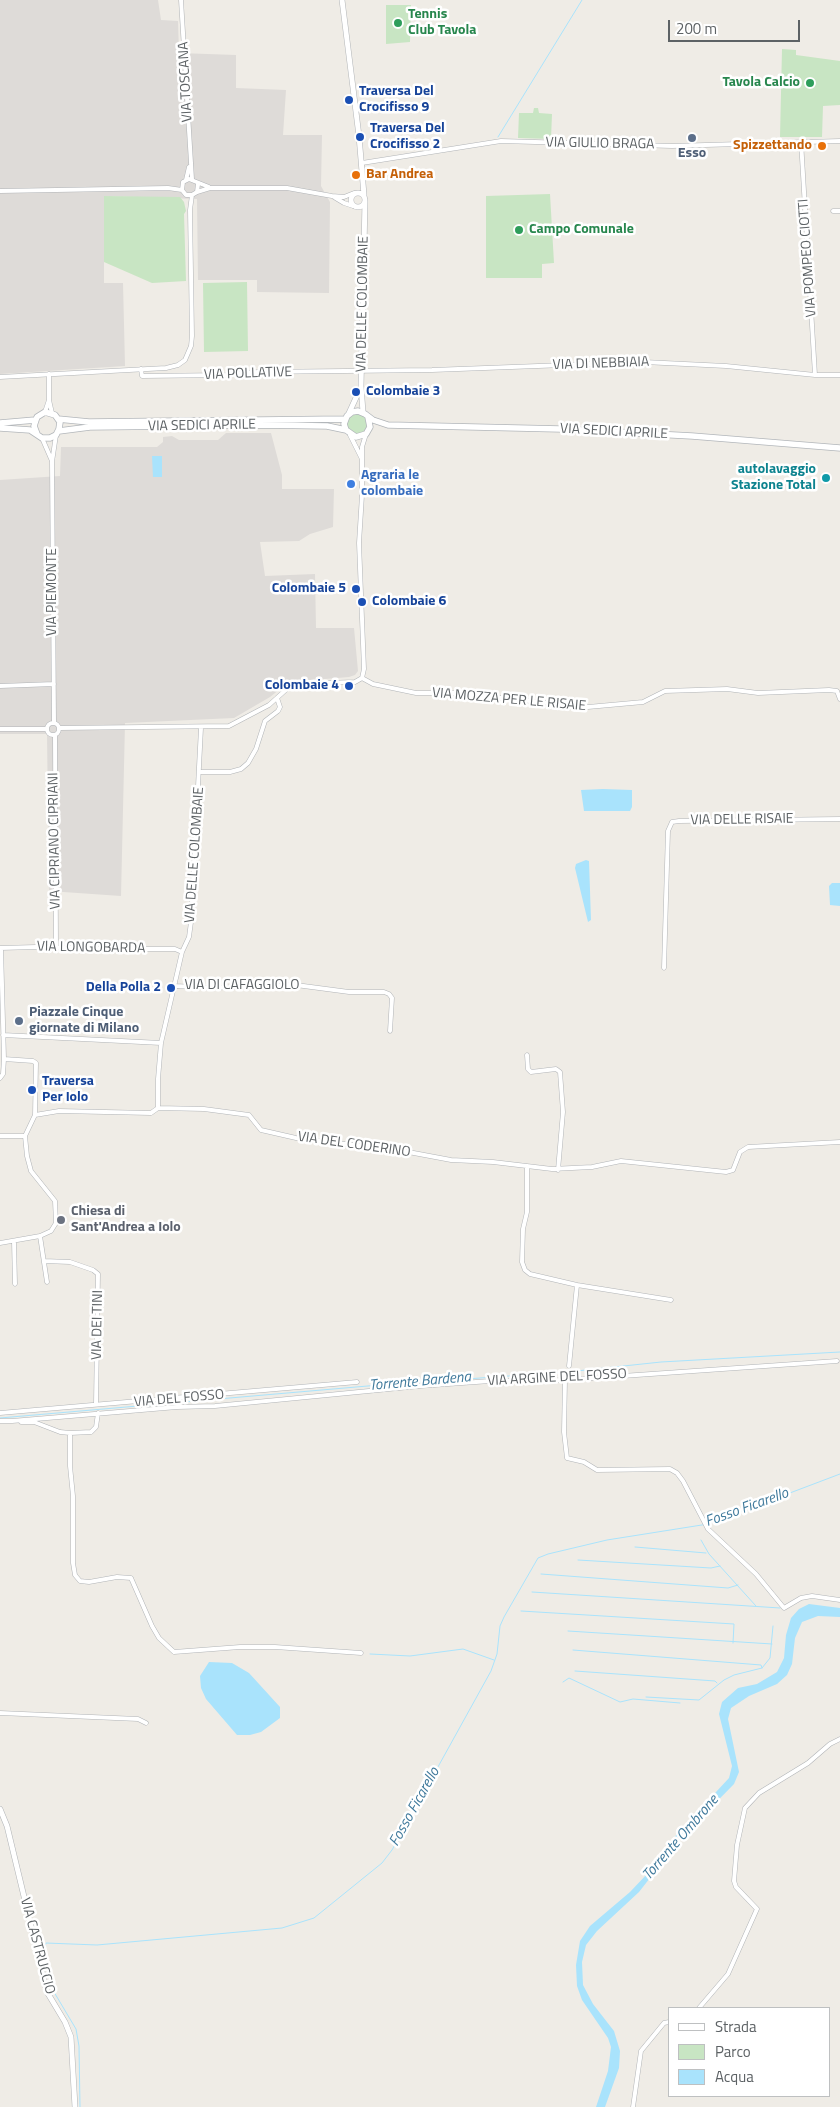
<!DOCTYPE html>
<html>
<head>
<meta charset="utf-8">
<style>
  body { margin:0 }
  #map { position:relative; width:840px; height:2107px; overflow:hidden; background:#efece6; font-family:"Titillium Web",sans-serif }
  canvas { display:block }
  .legend { position:absolute; left:668px; top:2007px; width:162px; height:90px; box-sizing:border-box; background:#fff; border:1px solid #bec0c1; margin:0; padding:6px 9px; list-style:none; font-size:15px; color:#5d6265 }
  .legend li { display:flex; align-items:center; gap:10px; height:25px }
  .legend b { width:25px; border:1px solid #bec0c1 }
  .scale { position:absolute; left:668px; top:20px; width:132px; height:22px; box-sizing:border-box; border:2px solid #5d6265; border-top:0; padding-left:6px; font-size:15px; line-height:18px; white-space:nowrap; color:#5d6265; -webkit-text-stroke:4px #fff; paint-order:stroke }
</style>
</head>
<body>
<div id="map">
<canvas width="840" height="2107"></canvas>
<ul class="legend">
<li><b style="height:6px;background:#fff"></b>Strada</li>
<li><b style="height:14px;background:#c8e5c3"></b>Parco</li>
<li><b style="height:14px;background:#a9e3fc"></b>Acqua</li>
</ul>
<div class="scale">200 m</div>
</div>
<script>
const c = document.querySelector('canvas').getContext('2d');
c.lineJoin = 'round';
function fillPath(path, color) { c.fillStyle = color; c.fill(path, 'evenodd'); }
const poly = rows => new Path2D(rows.map(r => 'M' + r).join(''));
function strokePath(path, color, width, dash) { c.strokeStyle = color; c.lineWidth = width; c.lineCap = dash ? 'butt' : 'round'; c.setLineDash(dash || []); c.stroke(path); }
function write(font, color, halo, rows, align = 'center') {
  c.font = font + ' "Titillium Web",sans-serif'; c.lineWidth = 5; c.setLineDash([]); c.textBaseline = 'middle'; c.strokeStyle = halo; c.fillStyle = color; for (const [text, x, y, turn = 0] of rows) {
    c.save(); c.translate(x, y); c.rotate((+turn || 0) * Math.PI / 180); c.textAlign = isNaN(turn) ? turn : align; if (halo) c.strokeText(text, 0, 0); c.fillText(text, 0, 0); c.restore();
  }
}
const industrial = poly([
  [0,0,158,0,161,20,178,21,179,53,236,55,236,88,286,90,283,135,322,135,321,186,330,202,329,293,257,292,257,280,198,280,197,199,104,196,104,283,123,283,125,366,0,374],
  [226,433,271,433,282,475,282,489,334,489,333,527,310,534,299,541,260,542,265,576,315,574,316,628,354,628,358,671,355,675,349,677,313,680,285,685,270,697,234,718,125,723,121,896,49,891,47,734,0,734,0,480,60,476,61,447,157,447,163,442,163,437,172,436,179,440,218,440]
]);
const green = poly([
  [386,5,411,5,410,42,386,44],
  [782,49,796,50,796,55,840,61,840,105,823,106,822,137,780,137],
  [534,108,538,108,539,113,552,114,551,139,518,138,519,113,533,113],
  [550,194,554,263,542,264,542,278,486,278,486,196],
  [104,196,180,197,184,202,186,211,184,214,186,281,152,283,104,262],
  [247,282,248,351,204,352,203,283],
  '347 424a10 10 0 1 1 20 0a10 10 0 1 1-20 0Z'
]);
const water = poly([
  [152,456,162,456,162,477,153,477],
  [603,789,632,790,632,807,630,811,584,811,581,790],
  [586,860,589,861,591,920,588,922,575,868,576,864],
  [832,883,840,883,840,906,830,905,829,886],
  [809,1604,840,1608,840,1617,818,1616,802,1622,795,1638,792,1664,787,1675,777,1684,749,1696,731,1708,728,1719,739,1772,734,1784,682,1837,639,1892,597,1931,586,1945,582,1962,583,1985,593,2004,614,2031,620,2051,619,2068,605,2107,596,2107,608,2071,611,2047,608,2038,582,2000,577,1986,576,1965,580,1941,590,1926,630,1892,648,1873,677,1834,729,1778,732,1766,719,1714,722,1702,738,1688,757,1684,777,1672,784,1658,786,1635,791,1618,799,1609],
  [209,1662,232,1663,249,1673,280,1707,280,1718,261,1732,250,1735,237,1735,206,1699,201,1688,200,1676]
]);
const stream = poly([
  [498,137,582,0],
  [0,1418,379,1385,567,1372,661,1362,840,1352],
  [701,1540,709,1554,756,1606],
  [635,1547,706,1553],
  [578,1560,711,1568,720,1566],
  [541,1574,728,1588,738,1585],
  [532,1592,780,1608],
  [521,1611,734,1624,733,1643],
  [568,1631,772,1644],
  [573,1650,761,1665,762,1668],
  [370,1654,410,1656,463,1649,494,1660],
  [575,1671,715,1681,717,1683],
  [563,1682,569,1678,620,1702,633,1699,680,1703],
  [646,1697,699,1700,724,1680,734,1675,762,1668,770,1658,773,1626],
  [80,2107,79,2046,76,2029,51,1987,44,1950,46,1943,97,1945,282,1928,314,1918,382,1863,392,1850,491,1671,497,1654,500,1626,504,1617,538,1558,548,1554,607,1540,708,1524,840,1474]
]);
const minor = poly([
  [181,0,192,179],
  [801,141,815,375],
  [362,163,501,141,672,146,840,141],
  [186,180,189,167],
  [198,184,197,192,192,195,186,195,182,190,183,182,189,179,209,187],
  [0,191,168,188,182,190],
  [197,192,210,188,287,188,332,196,344,197,354,193],
  [334,197,344,203,353,206],
  [833,211,840,211],
  [141,369,142,376,226,375,258,372,432,370,644,362,726,366,815,375,840,375],
  [49,374,49,400,52,413],
  [0,377,166,368,178,365,185,360,191,346,192,336,190,210,192,195],
  [45,412,49,400],
  [350,435,362,459],
  [42,438,52,461],
  [362,678,373,684,416,693,453,693,588,707,643,702,665,691,727,689,758,693,829,690,837,691,840,699],
  [0,686,54,684],
  '47 729a6 6 0 1 1 12 0a6 6 0 1 1-12 0Z',
  [54,723,52,462,56,435],
  [59,728,229,726,269,705,288,688,325,683,355,682,362,678,364,669,359,543,362,495,362,447,366,434],
  [0,729,46,729],
  [55,735,56,947],
  [200,772,230,772,241,769,248,763,256,749,265,721,278,711,280,707,277,698],
  [0,948,36,947,110,949,175,949,182,952],
  [664,968,668,831,672,822,679,821,840,819],
  [176,986,210,988,296,985,349,992,384,992,389,994,392,998,390,1031],
  [3,1035,161,1043],
  [527,1055,528,1069,531,1072,556,1069,560,1072,563,1112,558,1170],
  [4,1059,33,1061,36,1063,35,1115],
  [0,1078,3,1074,4,1059,1,948],
  [158,1108,204,1109,249,1115,261,1130,296,1138,403,1151,451,1160,493,1162,552,1169,592,1167,621,1161,726,1172,733,1170,740,1152,748,1147,840,1142],
  [158,1108,158,1079,161,1043,182,952,189,937,191,922,201,728],
  [35,1115,59,1111,151,1113,158,1108],
  [0,1136,25,1136],
  [527,1166,527,1212,523,1229,522,1262,525,1270,530,1274,577,1285,569,1366],
  [40,1236,47,1282],
  [14,1241,15,1284],
  [0,1243,40,1236,51,1231,56,1223,55,1201,31,1171,27,1156,25,1136,35,1115],
  [44,1261,70,1262,93,1270,98,1274,96,1404],
  [577,1285,671,1300],
  [565,1380,564,1432,567,1458,584,1462,597,1470,670,1469,677,1473,683,1481,708,1529,756,1574,784,1608,801,1598,812,1596,840,1600],
  [0,1413,357,1382],
  [0,1421,14,1421],
  [12,1421,177,1407,215,1406,420,1386,490,1381,565,1380,837,1361],
  [21,1422,34,1422,60,1432,70,1433,91,1432,96,1427,98,1413],
  [70,1433,70,1466,73,1496,73,1563,75,1575,80,1581,89,1582,117,1577,131,1578,152,1626,159,1638,174,1652,240,1647,275,1647,361,1653],
  [0,1713,138,1719,146,1723],
  [699,2008,728,1974,757,1909,736,1887,734,1881,737,1845,745,1808,759,1793,808,1763,830,1744,840,1739],
  [633,2107,641,2051,664,2023,669,2022]
]);
const tertiary = poly([
  [342,0,359,136,364,195],
  '351 200a7 7 0 1 1 14 0a7 7 0 1 1-14 0Z',
  [363,412,361,386,365,201],
  [349,413,360,389],
  [0,1809,7,1826,47,1992,65,2022,71,2037,75,2107]
]);
const secondary = poly([
  [368,417,370,427,366,434,356,437,346,430,344,424,347,416,352,412,358,411,365,414,373,420,388,425,560,429,692,436,840,448],
  [58,419,89,422,345,419],
  [0,423,35,420],
  [0,428,30,430,42,438,50,438,56,435,59,429,60,422,55,415,45,412,37,417,34,426,37,434],
  [59,431,90,427,262,425,327,426,346,430]
]);
const markers = [
  [398,23,5,"#2e9e5b"],
  [810,83,5,"#2e9e5b"],
  [349,100,5,"#1a4fb4"],
  [360,137,5,"#1a4fb4"],
  [692,138,5,"#5c6f8a"],
  [822,146,5,"#e8710a"],
  [356,175,5,"#e8710a"],
  [519,230,5,"#2e9e5b"],
  [356,392,5,"#1a4fb4"],
  [826,478,5,"#0f9aa8"],
  [351,484,5,"#3f7fe0"],
  [356,589,5,"#1a4fb4"],
  [362,602,5,"#1a4fb4"],
  [349,686,5,"#1a4fb4"],
  [171,988,5,"#1a4fb4"],
  [19,1021,5,"#5c6f8a"],
  [32,1090,5,"#1a4fb4"],
  [61,1220,5,"#6b7280"]
];
const leisureNames = [
  ["Tennis",408,15],
  ["Club Tavola",408,31],
  ["Tavola Calcio",800,83,"right"],
  ["Campo Comunale",529,230]
];
const streetNames = [
  ["VIA TOSCANA",186,82,-93],
  ["VIA GIULIO BRAGA",600,144,1],
  ["VIA POMPEO CIOTTI",808,258,-94],
  ["VIA DELLE COLOMBAIE",363,304,-89],
  ["VIA DI NEBBIAIA",601,364,-2],
  ["VIA POLLATIVE",248,374,-2],
  ["VIA SEDICI APRILE",202,426,-1],
  ["VIA SEDICI APRILE",614,432,3],
  ["VIA PIEMONTE",53,592,-90],
  ["VIA MOZZA PER LE RISAIE",509,700,5],
  ["VIA DELLE RISAIE",742,820,-1],
  ["VIA CIPRIANO CIPRIANI",55,841,-91],
  ["VIA DELLE COLOMBAIE",195,855,-86],
  ["VIA LONGOBARDA",91,948,1],
  ["VIA DI CAFAGGIOLO",242,986],
  ["VIA DEL CODERINO",354,1145,8],
  ["VIA DEI TINI",98,1325,-89],
  ["VIA ARGINE DEL FOSSO",557,1378,-3],
  ["VIA DEL FOSSO",179,1399,-5],
  ["VIA CASTRUCCIO",37,1946,75]
];
const transitNames = [
  ["Traversa Del",359,92],
  ["Crocifisso 9",359,108],
  ["Traversa Del",370,129],
  ["Crocifisso 2",370,145],
  ["Colombaie 3",366,392],
  ["Colombaie 5",346,589,"right"],
  ["Colombaie 6",372,602],
  ["Colombaie 4",339,686,"right"],
  ["Della Polla 2",161,988,"right"],
  ["Traversa",42,1082],
  ["Per Iolo",42,1098]
];
const foodNames = [
  ["Spizzettando",812,146],
  ["Bar Andrea",366,175,"left"]
];
const serviceNames = [
  ["Esso",692,154],
  ["Piazzale Cinque",29,1013,"left"],
  ["giornate di Milano",29,1029,"left"]
];
const cultureNames = [
  ["autolavaggio",816,470],
  ["Stazione Total",816,486]
];
const shopNames = [
  ["Agraria le",361,476],
  ["colombaie",361,492]
];
const worshipNames = [
  ["Chiesa di",71,1212],
  ["Sant'Andrea a Iolo",71,1228]
];
const waterNames = [
  ["Torrente Bardena",420,1382,-5],
  ["Fosso Ficarello",747,1508,-20],
  ["Fosso Ficarello",415,1807,-61],
  ["Torrente Ombrone",681,1838,-49]
];
fillPath(industrial, '#dedbd8');
fillPath(green, '#c8e5c3');
fillPath(water, '#a9e3fc');
strokePath(stream, '#a9e3fc', 1);
strokePath(minor, '#b1b4b7', 5);
strokePath(tertiary, '#b1b4b7', 6);
strokePath(secondary, '#b2b6ba', 7);
strokePath(minor, '#fff', 4);
strokePath(tertiary, '#fff', 5);
strokePath(secondary, '#fff', 5.5);
for (const [x, y, r, color] of markers) { const dot = new Path2D(); dot.arc(x, y, r, 0, 2 * Math.PI); c.fillStyle = color; c.fill(dot); strokePath(dot, '#fff', 2); }
write('bold 14px', '#27864d', '#fff', leisureNames, 'left');
write('14px', '#5d6265', '#fff', streetNames);
write('bold 14px', '#164399', '#fff', transitNames, 'left');
write('bold 14px', '#c56008', '#fff', foodNames, 'right');
write('bold 14px', '#4e5e75', '#fff', serviceNames);
write('bold 14px', '#0d838f', '#fff', cultureNames, 'right');
write('bold 14px', '#366cbe', '#fff', shopNames, 'left');
write('bold 14px', '#5b616d', '#fff', worshipNames, 'left');
write('italic 15px', '#407a9c', '#fff', waterNames);
</script>
</body>
</html>
